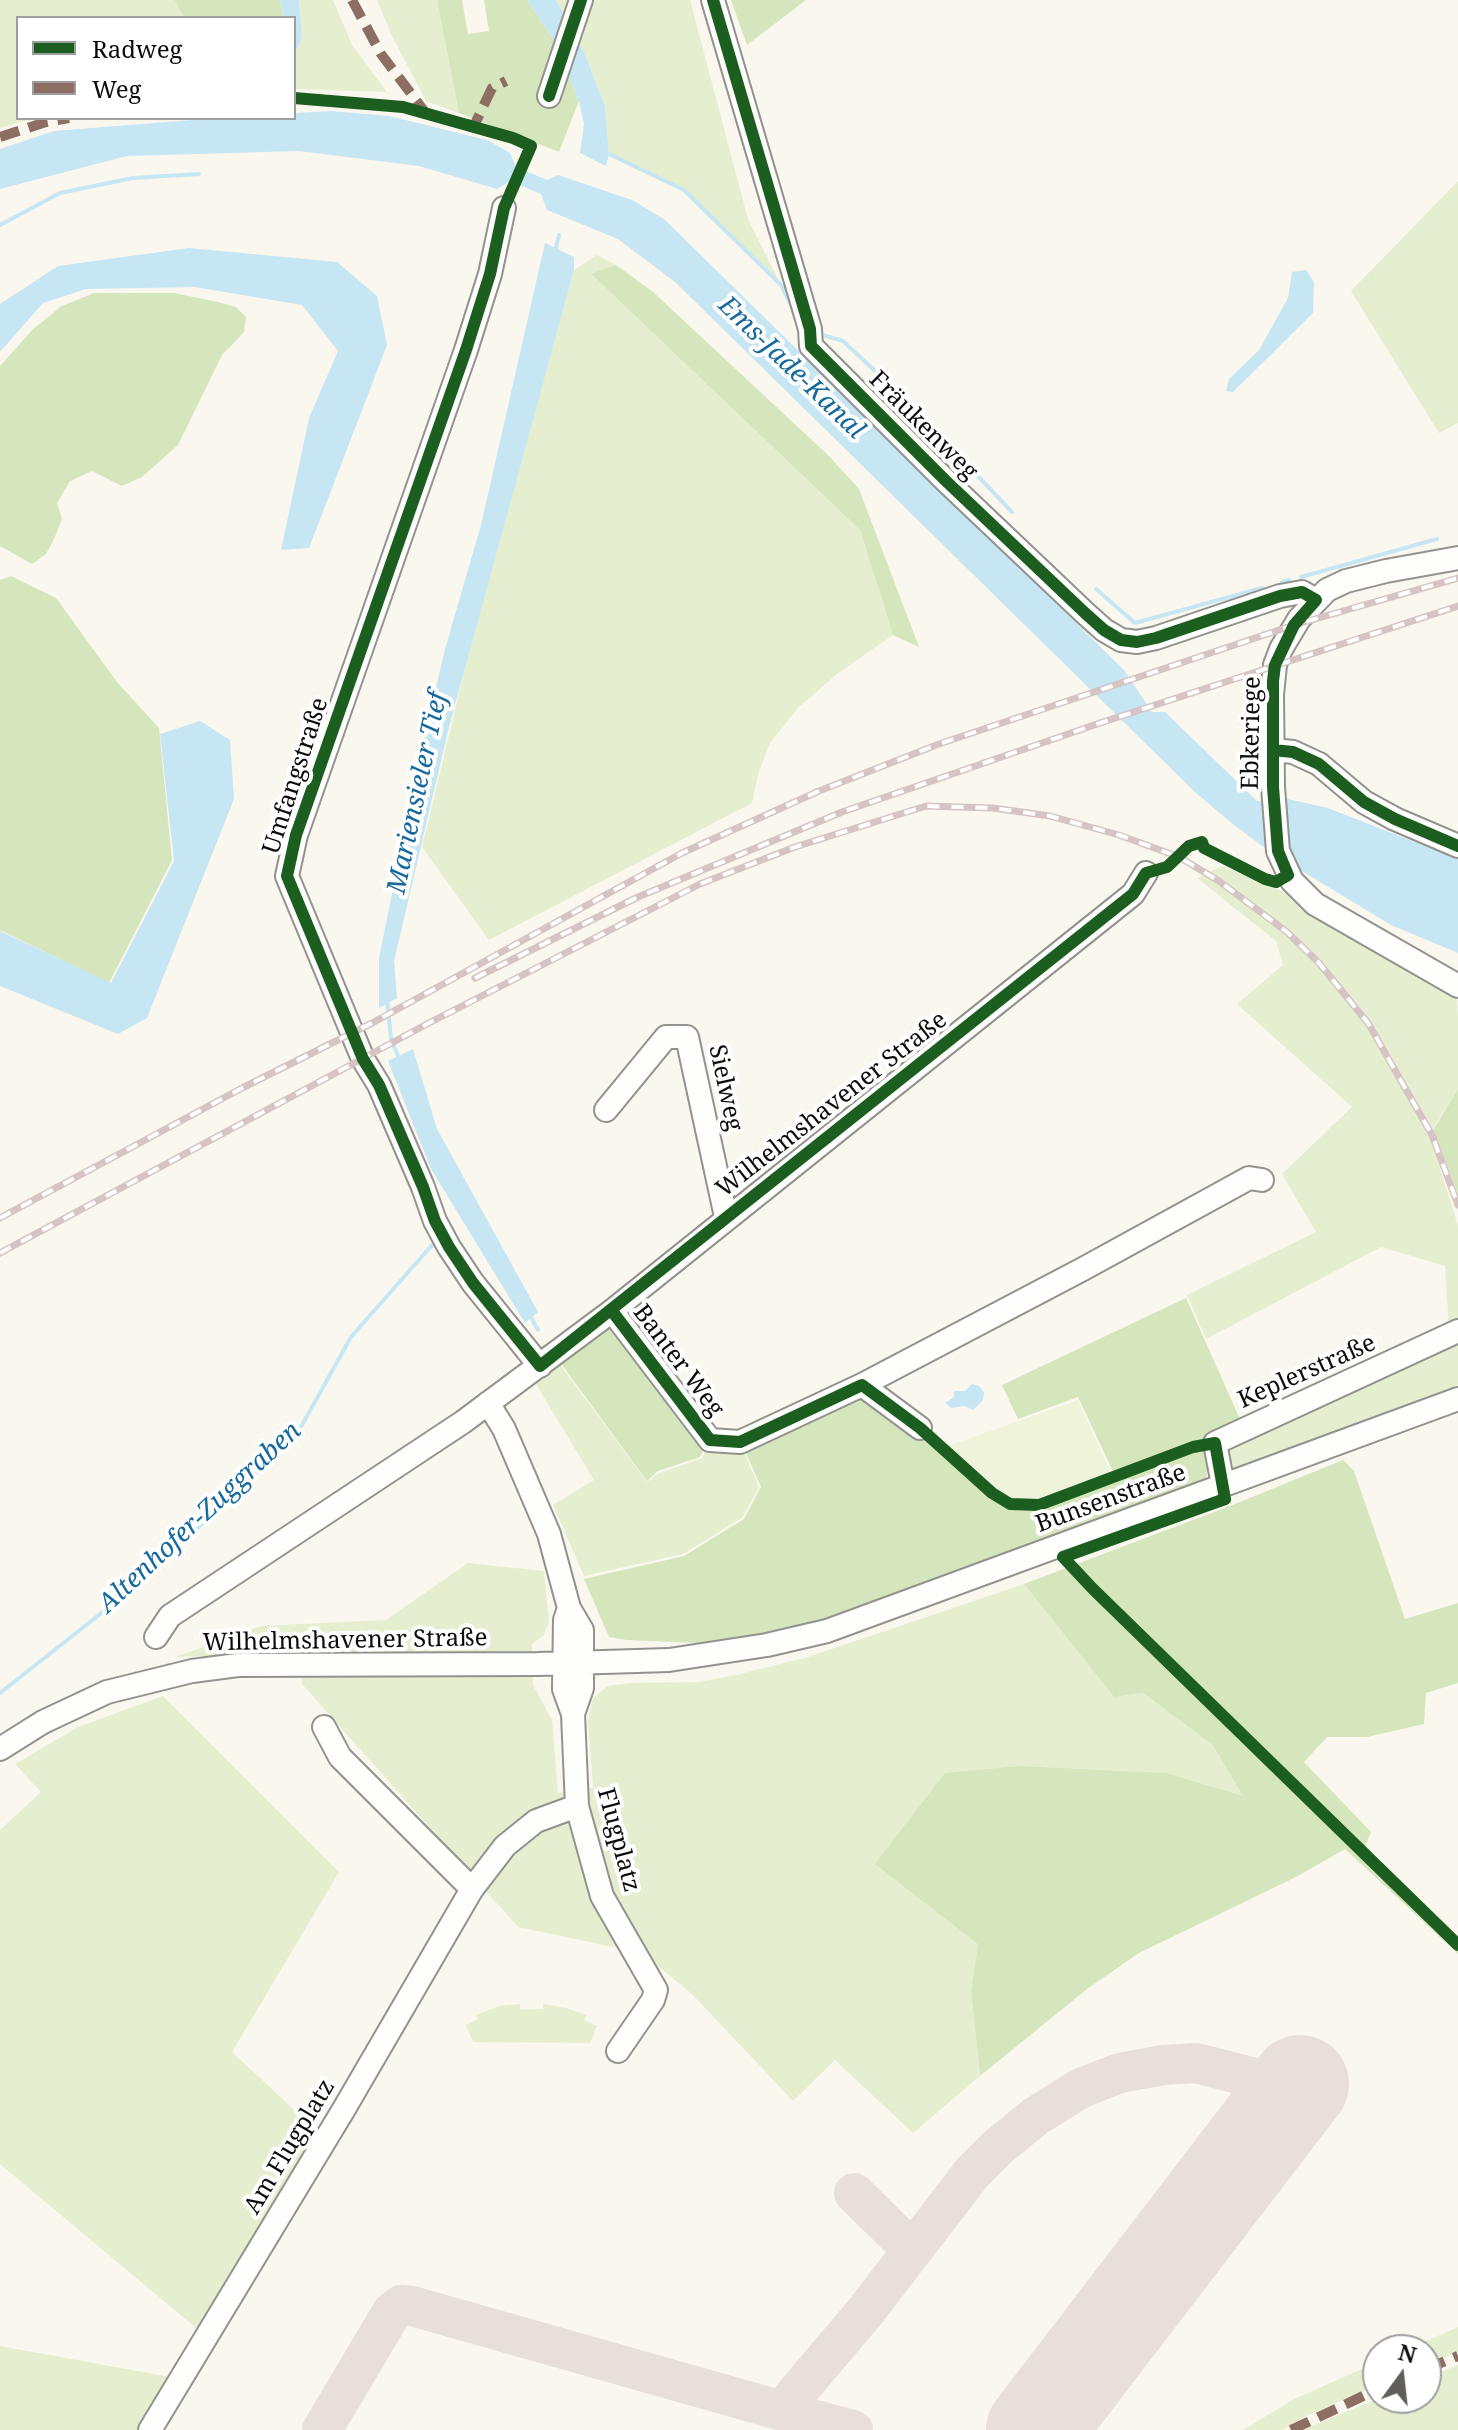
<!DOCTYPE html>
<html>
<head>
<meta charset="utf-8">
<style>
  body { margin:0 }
  #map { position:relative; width:1458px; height:2430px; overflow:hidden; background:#faf7ef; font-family:"Noto Serif",serif }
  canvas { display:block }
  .legend { position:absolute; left:16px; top:16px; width:280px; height:104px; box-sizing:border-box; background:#fff; border:2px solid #9e9e9e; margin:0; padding:10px 14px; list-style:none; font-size:24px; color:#0c0c0c }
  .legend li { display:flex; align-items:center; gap:16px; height:40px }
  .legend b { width:40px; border:2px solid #9e9e9e }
  .north { position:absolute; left:1362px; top:2334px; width:80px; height:80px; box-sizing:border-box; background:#fff; border:2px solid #9e9e9e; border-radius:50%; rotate:15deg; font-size:22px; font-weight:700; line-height:32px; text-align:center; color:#0c0c0c }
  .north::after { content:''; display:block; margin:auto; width:28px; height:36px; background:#5f5e5b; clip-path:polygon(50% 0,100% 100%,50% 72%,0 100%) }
</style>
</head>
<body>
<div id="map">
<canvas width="1458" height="2430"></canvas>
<ul class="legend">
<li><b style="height:10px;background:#1b5e20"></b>Radweg</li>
<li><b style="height:10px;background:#8d6e63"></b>Weg</li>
</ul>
<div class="north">N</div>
</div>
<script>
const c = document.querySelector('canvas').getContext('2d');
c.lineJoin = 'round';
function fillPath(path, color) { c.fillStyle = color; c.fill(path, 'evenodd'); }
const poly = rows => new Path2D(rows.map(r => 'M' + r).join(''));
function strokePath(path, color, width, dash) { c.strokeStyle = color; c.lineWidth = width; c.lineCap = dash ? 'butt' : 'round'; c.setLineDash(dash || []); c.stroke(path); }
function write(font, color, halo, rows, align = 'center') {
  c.font = font + ' "Noto Serif",serif'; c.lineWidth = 8; c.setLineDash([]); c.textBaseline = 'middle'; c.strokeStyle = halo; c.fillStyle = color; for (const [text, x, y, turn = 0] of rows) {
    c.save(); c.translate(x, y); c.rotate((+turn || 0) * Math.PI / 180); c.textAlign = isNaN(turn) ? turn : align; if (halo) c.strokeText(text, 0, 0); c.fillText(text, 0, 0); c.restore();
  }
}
const green = poly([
  [0,0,174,0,185,18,18,18,18,118,34,118,0,128],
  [299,0,333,0,352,45,387,92,294,89,294,49,298,48,302,37],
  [377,0,437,0,459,113,426,101,391,34],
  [556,0,690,0,748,219,781,285,684,190,609,154,605,106,584,52],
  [1458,181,1458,423,1439,433,1351,291],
  [597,255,616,265,592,275,860,530,893,635,837,674,798,708,770,743,759,771,752,803,489,940,422,847,476,624,574,270],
  [1222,866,1296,897,1456,991,1458,1017,1458,1089,1429,1134,1458,1225,1458,1385,1233,1469,1225,1461,1224,1448,1449,1332,1445,1266,1381,1247,1206,1339,1187,1295,1316,1232,1282,1174,1352,1107,1237,1004,1283,965,1276,941,1197,878],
  [556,1359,647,1482,659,1473,702,1458,710,1442,741,1445,759,1487,742,1518,683,1554,584,1576,553,1505,594,1480,531,1376],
  [468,1563,544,1571,549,1622,544,1635,532,1644,533,1685,552,1720,558,1793,593,1788,588,1721,593,1698,608,1686,629,1683,699,1682,736,1675,808,1657,1024,1584,1114,1697,1143,1693,1214,1745,1244,1797,1166,1773,1021,1766,978,1944,971,1990,980,2076,913,2133,835,2060,793,2101,692,1994,642,1953,518,1927,302,1684,301,1653,175,1657,261,1626,386,1620],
  [163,1696,339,1872,232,2052,321,2135,201,2332,0,2164,0,1830,41,1792,15,1764,78,1727],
  [520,2004,520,2009,543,2009,543,2004,566,2008,586,2015,584,2020,597,2026,590,2043,473,2042,466,2025,478,2019,476,2015,499,2006],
  [1458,2327,1458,2352,1426,2364,1426,2350,1406,2350],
  [0,2346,170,2377,139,2430,0,2430],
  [1378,2362,1378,2385,1304,2417,1283,2430,1243,2430,1294,2399],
  [1458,2365,1458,2430,1303,2430,1379,2398,1426,2398,1426,2378]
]);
const forest = poly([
  [174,0,280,0,283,18,185,18],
  [437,0,462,0,468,34,489,31,484,0,527,0,553,39,579,101,559,152,459,113],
  [731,0,806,0,747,45],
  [616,265,653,292,829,456,859,489,919,647,893,635,860,530,591,274],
  [94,293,174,293,218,302,236,307,246,317,244,332,222,355,178,445,142,477,122,486,92,471,70,481,57,503,62,519,54,539,46,554,32,564,0,546,0,366,33,329,62,306],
  [11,576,56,598,117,682,159,728,172,860,109,983,0,930,0,580],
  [1458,1089,1458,1194,1433,1130],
  [1186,1298,1243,1426,1209,1457,1206,1479,812,1630,697,1643,627,1640,609,1637,584,1579,684,1556,744,1519,761,1487,742,1444,864,1392,916,1431,1000,1505,1039,1507,1117,1480,1078,1397,1018,1419,1002,1385],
  [612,1317,708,1441,700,1457,658,1471,647,1481,557,1358],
  [1343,1460,1354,1471,1405,1619,1458,1603,1458,1683,1426,1693,1424,1724,1367,1737,1327,1737,1304,1762,1371,1832,1364,1850,1458,1939,1458,1954,1345,1849,1296,1877,1139,1953,1087,1989,980,2076,971,1990,978,1944,875,1864,945,1773,1021,1766,1166,1773,1243,1796,1213,1745,1143,1693,1114,1697,1024,1584,1230,1506]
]);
const pitch = poly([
  [1078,1400,1112,1475,1040,1501,1010,1500,995,1490,948,1446]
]);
const water = poly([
  [280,0,299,0,302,37,298,48,294,49,294,18,283,18],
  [527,0,556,0,584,52,605,106,609,154,606,166,580,153,584,124,579,101,553,39],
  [331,111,389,116,487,140,510,153,516,167,547,180,558,175,632,200,664,219,1124,670,1152,712,1165,712,1257,801,1281,802,1283,798,1328,808,1458,859,1458,953,1391,925,1269,851,1234,825,1196,793,675,282,618,239,547,210,541,194,510,181,497,189,419,166,299,151,127,156,0,189,0,149,54,131,217,118,294,118,294,113],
  [545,243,574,257,574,270,449,727,394,961,397,998,379,1008,379,958,419,761,445,649,481,525],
  [189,248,337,262,377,296,387,345,309,548,281,550,309,418,338,351,302,305,195,287,86,289,43,303,0,352,0,304,58,266],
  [1306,270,1314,282,1313,313,1233,392,1226,391,1229,379,1259,350,1288,298,1292,272],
  [200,721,230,740,234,799,147,1018,118,1034,0,986,0,931,111,983,174,861,160,734],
  [413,1049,437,1129,538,1312,525,1323,431,1169,388,1061],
  [972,1384,979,1386,984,1392,983,1400,973,1410,965,1406,951,1408,945,1403,954,1397,954,1391,965,1391]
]);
const stream = poly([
  [609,154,684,190,781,285,795,314],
  [0,225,60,193,133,178,199,174],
  [555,252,559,235],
  [823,335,843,341,905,399,1012,512],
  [1301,577,1437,539],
  [1282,582,1289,580],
  [1096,589,1135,623,1262,588],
  [387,999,391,1039,400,1061],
  [529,1314,538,1330],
  [0,1693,137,1585,297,1434,351,1337,433,1244]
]);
const taxiway = poly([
  [854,2193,912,2250],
  [322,2430,392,2312,401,2305,412,2306,786,2412],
  [853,2430,786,2412,793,2397,865,2312,972,2173,998,2147,1036,2116,1081,2088,1120,2073,1163,2065,1196,2063,1251,2077,1261,2084,1270,2104,1270,2114,1263,2131]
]);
const runway = poly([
  [1035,2430,1300,2084]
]);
const minor = poly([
  [713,0,810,329,811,346,945,480,1085,613,1104,630,1121,640,1137,642,1156,638,1280,596,1302,592,1316,600],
  [549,96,581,0],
  [504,208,490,274,466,350,296,835,287,876,363,1059,379,1085,423,1187,435,1221,449,1247,473,1283,540,1366],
  [1458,558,1386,571,1346,581,1327,590,1299,619,1281,649,1275,665,1272,695,1273,787,1278,851,1292,881,1315,904,1458,986],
  [1273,750,1293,752,1319,764,1364,802,1395,819,1458,846],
  [606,1110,666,1037,687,1037,726,1217],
  [612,1311,710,1440,740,1442,862,1385,1083,1269,1249,1178,1262,1180],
  [862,1385,920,1428],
  [488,1403,504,1429,549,1534,569,1608,582,1630,582,1688,573,1714],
  [1223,1485,1215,1443,1458,1331],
  [569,1608,565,1620,564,1689,573,1714,577,1806,602,1896,656,1990,653,2000,618,2051],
  [156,1637,170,1616,463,1422,612,1311,1133,894,1146,873],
  [324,1727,340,1757,472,1889],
  [0,1749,43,1722,107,1692,192,1671,238,1665,538,1664,669,1660,767,1645,827,1631,1458,1399],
  [150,2430,344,2109,472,1889,505,1846,536,1821,577,1806]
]);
const rail = poly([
  [475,978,638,897,842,812,1100,723,1458,606],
  [0,1218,244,1087,374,1022,682,853,819,791,939,744,1294,625,1458,578],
  [0,1253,427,1024,700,884,795,847,926,806,993,808,1050,816,1119,835,1179,857,1219,881,1287,932,1319,963,1368,1023,1432,1135,1458,1205]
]);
const quiet = poly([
  [352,0,381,54,425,112],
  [467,124,474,126,492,88,506,81],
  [0,137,46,122,69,118],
  [1426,2369,1458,2356],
  [1291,2430,1378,2389]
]);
const cycleway = poly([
  [549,96,581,0],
  [294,98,403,107,513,138,531,146,504,208,490,274,466,350,296,835,287,876,363,1059,379,1085,423,1187,435,1221,449,1247,473,1283,540,1366,1133,894,1146,873,1167,867,1189,846,1202,842,1204,848,1265,879,1276,882,1288,875,1278,851,1273,787,1273,681,1275,665,1294,625,1316,600,1302,592,1280,596,1156,638,1137,642,1121,640,1104,630,1085,613,945,480,811,346,810,329,713,0],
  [1273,750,1293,752,1319,764,1364,802,1395,819,1458,846],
  [612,1311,710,1440,740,1442,862,1385,920,1428,992,1493,1010,1504,1039,1505,1193,1447,1215,1443,1225,1499,1063,1557,1093,1589,1458,1945]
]);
const streetNames = [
  ["Fräukenweg",923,426,45],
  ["Ebkeriege",1252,733,-89],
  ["Umfangstraße",296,776,-72],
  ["Sielweg",725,1088,78],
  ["Wilhelmshavener Straße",832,1105,-38],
  ["Banter Weg",678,1361,53],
  ["Keplerstraße",1307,1372,-24],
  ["Bunsenstraße",1111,1499,-20],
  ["Wilhelmshavener Straße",345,1641,-1],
  ["Flugplatz",618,1840,75],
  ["Am Flugplatz",290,2147,-59]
];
const waterNames = [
  ["Ems-Jade-Kanal",791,368,44],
  ["Mariensieler Tief",418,793,-78],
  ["Altenhofer-Zuggraben",200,1518,-43]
];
fillPath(green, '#e5efcf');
fillPath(forest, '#d5e6bd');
fillPath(pitch, '#eef3d9');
fillPath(water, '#c6e6f4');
strokePath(stream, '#c6e6f4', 4);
strokePath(taxiway, '#e8deda', 40);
strokePath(runway, '#e8deda', 98);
strokePath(minor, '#93928e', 26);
strokePath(minor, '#fefefd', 22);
strokePath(rail, '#d6c4c4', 7);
strokePath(rail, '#fff', 4, [12]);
strokePath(quiet, '#8d6e63', 10, [20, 10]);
strokePath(cycleway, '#1b5e20', 12);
write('24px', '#0c0c0c', '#fff', streetNames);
write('italic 26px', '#15699d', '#fff', waterNames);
</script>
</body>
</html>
